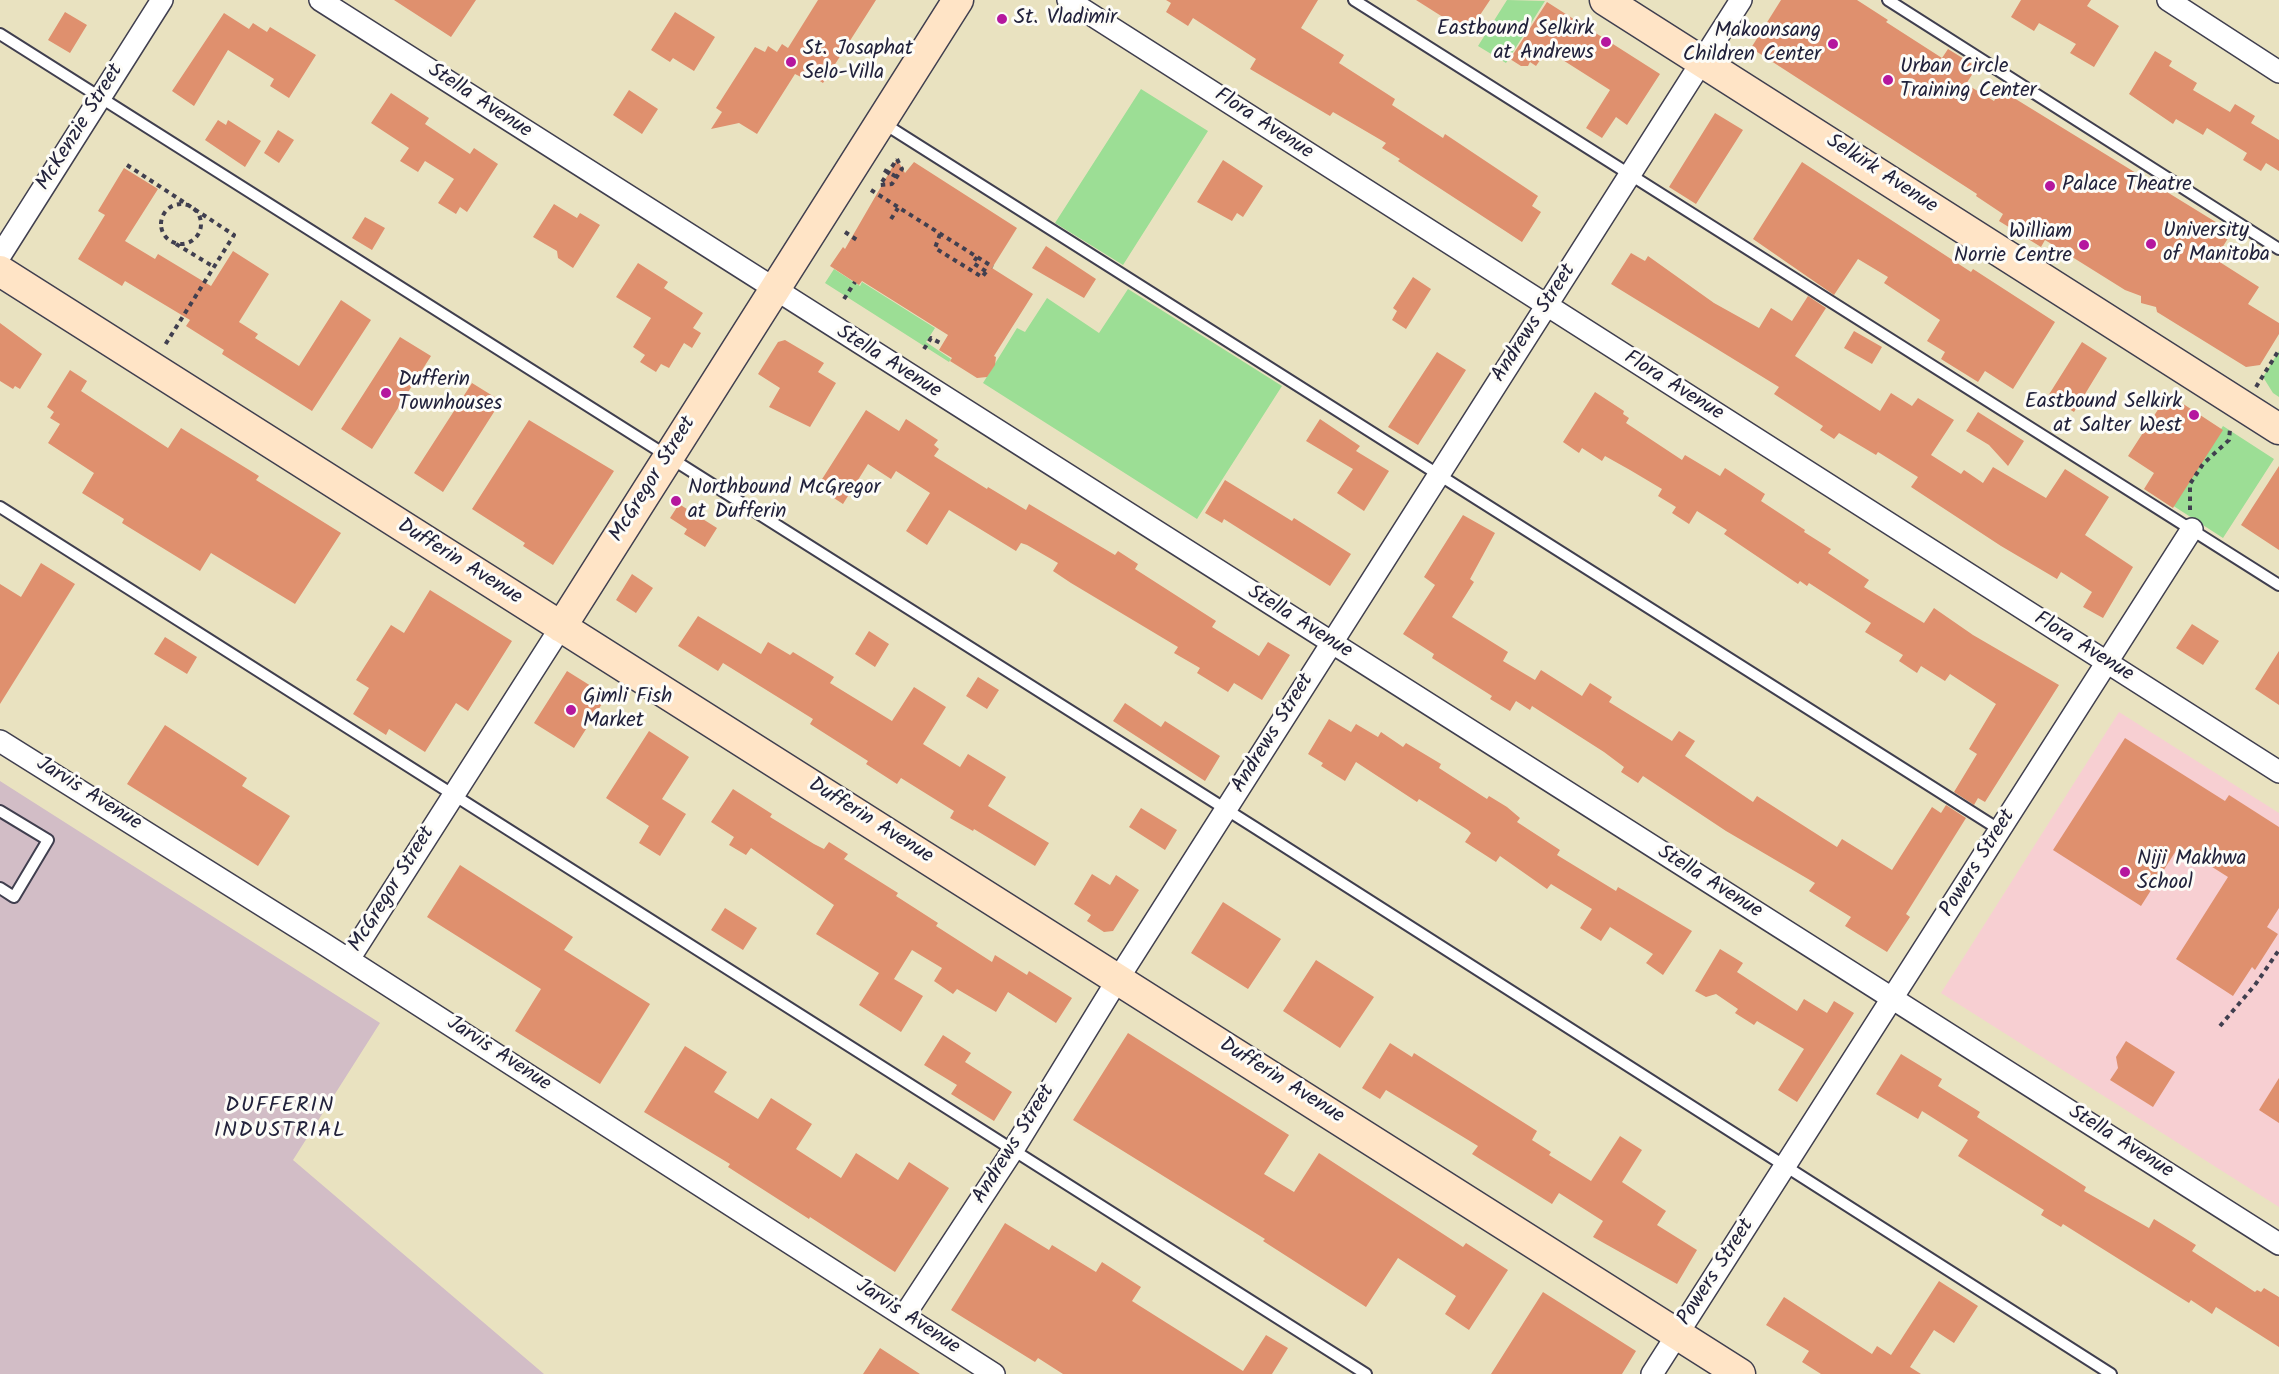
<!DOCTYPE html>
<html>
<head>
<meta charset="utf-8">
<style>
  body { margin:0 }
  canvas { display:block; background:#e9e2c0 }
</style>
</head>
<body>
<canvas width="2279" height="1374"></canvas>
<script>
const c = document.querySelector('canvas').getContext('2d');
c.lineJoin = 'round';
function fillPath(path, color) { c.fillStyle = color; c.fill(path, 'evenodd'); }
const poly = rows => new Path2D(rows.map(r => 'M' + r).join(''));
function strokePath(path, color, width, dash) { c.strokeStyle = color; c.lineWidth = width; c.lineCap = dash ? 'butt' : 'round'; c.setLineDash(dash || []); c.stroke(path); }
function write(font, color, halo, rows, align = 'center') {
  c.font = font + ' Kalam,sans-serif'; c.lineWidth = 6; c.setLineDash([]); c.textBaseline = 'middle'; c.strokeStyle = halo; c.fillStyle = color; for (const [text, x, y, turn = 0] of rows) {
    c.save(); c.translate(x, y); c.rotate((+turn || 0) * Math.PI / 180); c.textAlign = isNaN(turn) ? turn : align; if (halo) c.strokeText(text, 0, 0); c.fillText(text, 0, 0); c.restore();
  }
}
const built = poly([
  [2119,712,2279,813,2279,1207,1941,993]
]);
const industrial = poly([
  [0,781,380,1023,293,1160,544,1374,0,1374]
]);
const green = poly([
  [1507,0,1545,1,1506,63,1478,46],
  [1141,89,1208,131,1123,265,1055,223],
  [834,269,860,286,862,282,935,328,926,342,951,359,949,362,825,283],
  [1128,289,1282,386,1197,519,983,383,1017,328,1025,332,1047,298,1099,333],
  [2279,351,2279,397,2273,393,2263,377],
  [2223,426,2274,459,2223,538,2172,505]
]);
const building = poly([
  [394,0,476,0,451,37],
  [818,0,876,0,823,83,804,71,801,77,795,74,757,134,739,123,711,129,722,112,716,108,755,47,765,52,768,46,777,52,782,44,788,48],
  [1166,0,1318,0,1301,28,1344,55,1339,63,1395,99,1392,105,1443,138,1445,134,1538,196,1532,206,1541,212,1522,242,1398,161,1400,159,1382,148,1386,143,1333,112,1330,116,1250,69,1256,59,1193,18,1188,26,1166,12,1171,3],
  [1416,0,1490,0,1468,33],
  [1781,0,1857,0,1888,20,1886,22,1942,58,1948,49,1977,67,1966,84,1994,101,2001,90,2232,232,2215,259,2259,287,2248,304,2279,323,2279,334,2260,365,2246,367,2157,312,2156,307,2141,303,2141,296,2125,290,2045,240,2041,247,1999,221,2003,214,1976,196,1977,194,1751,48],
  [2021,0,2091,0,2087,6,2119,26,2094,67,2070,53,2076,44,2039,23,2034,31,2011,17],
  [1547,2,1660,74,1627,125,1616,117,1602,138,1586,128,1610,90,1547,50,1536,66,1530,62,1528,66,1521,66,1510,59],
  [65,12,87,25,70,53,48,40],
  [675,12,715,37,694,71,673,58,670,62,651,50],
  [224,13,249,29,253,23,267,32,270,27,316,55,289,98,270,86,274,79,228,50,194,106,172,91],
  [2155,51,2172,61,2169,66,2197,83,2193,90,2230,112,2235,104,2255,116,2251,123,2279,140,2279,171,2266,163,2261,171,2243,160,2247,153,2207,128,2203,135,2176,119,2173,124,2129,94],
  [629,90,658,109,642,134,613,115],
  [391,93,429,118,425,124,470,154,474,148,498,164,467,212,460,207,456,214,438,203,454,179,425,161,418,172,400,161,409,148,371,123],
  [1715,113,1743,130,1696,204,1669,187],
  [218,120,226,125,228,120,261,141,245,167,205,140],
  [278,130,294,140,279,163,264,153],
  [897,159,905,173,914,162,1017,228,992,268,1033,294,994,356,996,357,995,365,987,377,977,378,950,361,952,358,939,350,948,335,862,281,859,285,830,266,843,247,845,249],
  [1223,160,1263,186,1243,217,1237,213,1232,221,1197,202],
  [1802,162,1971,272,1973,269,2055,322,2013,389,1985,371,1978,382,1941,359,1945,352,1927,341,1940,320,1884,283,1888,277,1858,259,1834,295,1753,239],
  [124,168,158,189,125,241,155,259,158,254,211,286,233,251,269,274,239,322,258,334,255,338,299,366,341,300,371,320,312,411,222,354,224,350,186,326,190,320,125,281,122,286,78,259,105,215,98,211],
  [554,204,577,218,580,213,600,225,573,268,558,258,557,251,533,237],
  [365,217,385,228,372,250,352,238],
  [1046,246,1096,279,1084,298,1032,268],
  [1631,253,1645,261,1648,256,1714,303,1759,328,1771,308,1792,321,1808,296,1826,308,1795,356,1880,411,1891,393,1912,406,1918,398,1954,420,1931,455,1961,474,1964,470,1983,483,1993,467,2046,498,2065,469,2109,497,2085,535,2133,567,2103,618,2083,607,2092,592,2061,572,2057,579,2001,546,1911,487,1918,477,1878,452,1876,455,1839,433,1834,439,1820,430,1823,426,1774,394,1779,387,1611,284],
  [638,263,668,282,664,288,703,313,693,328,701,333,692,348,684,343,669,368,661,364,656,372,640,362,645,355,633,347,651,318,616,297],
  [1413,277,1431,289,1406,329,1392,320,1397,311,1393,308],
  [0,323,42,354,20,389,15,386,13,389,0,381],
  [1854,331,1882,347,1872,364,1844,348],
  [400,337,431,356,372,449,341,429],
  [785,340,824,363,818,372,836,383,810,427,769,407,780,388,758,374,778,342],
  [2082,342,2107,358,2074,412,2048,396],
  [1437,352,1466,370,1418,445,1388,427],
  [70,370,87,381,81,391,168,448,181,428,259,476,256,480,341,533,295,604,211,553,200,571,122,523,124,519,82,493,94,473,48,443,60,424,50,418,54,412,47,407],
  [472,383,501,401,443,492,414,473],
  [1595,392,1624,411,1623,414,1629,418,1626,423,1682,460,1685,455,1720,476,1725,468,1765,494,1761,501,1805,530,1804,532,1831,549,1828,553,1869,580,1864,587,1924,623,1934,608,1973,635,2059,685,1985,802,1978,798,1974,805,1954,792,1977,754,1969,749,1996,704,1950,674,1945,681,1921,666,1917,673,1899,661,1903,655,1865,632,1871,623,1809,583,1807,586,1800,581,1798,584,1724,534,1727,530,1697,511,1689,524,1672,513,1676,507,1658,496,1662,489,1630,470,1605,456,1602,461,1582,448,1579,453,1563,442],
  [2168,394,2223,430,2173,508,2144,489,2154,473,2128,456],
  [866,410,899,431,906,419,938,440,934,445,939,449,934,456,987,489,988,487,1026,510,1029,504,1115,555,1118,551,1138,564,1135,569,1216,621,1212,627,1259,656,1268,642,1290,655,1262,700,1234,683,1228,692,1197,673,1200,668,1174,653,1178,647,1071,583,1053,571,1058,563,1027,545,1021,543,1016,551,949,510,927,545,906,531,930,493,896,471,891,479,868,464,843,504,817,487],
  [1978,412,2024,441,2008,466,1989,445,1966,431],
  [1320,419,1360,446,1356,451,1389,471,1364,511,1337,493,1353,469,1306,441],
  [529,420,614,471,553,565,523,546,525,543,472,509],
  [2279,466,2279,550,2241,525],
  [1225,480,1292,521,1294,518,1351,554,1330,586,1224,519,1222,523,1205,513],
  [679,504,717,528,705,547,684,534,687,529,670,518],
  [1463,515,1495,533,1470,579,1474,582,1452,617,1508,652,1503,661,1535,680,1541,670,1582,696,1590,683,1612,697,1609,702,1672,741,1679,731,1695,741,1685,756,1753,802,1757,796,1837,847,1842,839,1892,870,1932,807,1941,813,1946,805,1966,818,1906,914,1910,917,1887,952,1845,926,1851,917,1809,891,1815,883,1726,831,1643,776,1638,783,1621,772,1624,767,1604,752,1532,706,1530,710,1516,701,1510,711,1490,699,1492,696,1432,658,1434,654,1403,634,1435,585,1424,577],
  [41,563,75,584,0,704,0,584,21,597],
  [632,574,653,588,636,613,616,600],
  [430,590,512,641,468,711,456,703,425,752,389,729,386,735,353,714,369,688,356,680,391,625,404,633],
  [698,616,761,654,768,642,790,655,793,652,834,677,830,683,892,721,914,687,946,707,923,744,960,767,968,754,1006,777,988,806,1049,843,1035,866,974,829,973,831,950,818,954,811,901,778,897,784,866,764,868,761,810,724,813,719,723,663,718,671,678,646],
  [2192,624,2219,641,2203,665,2176,648],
  [869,631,889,644,875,667,855,654],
  [165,637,197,657,187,674,154,654],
  [2279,651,2279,705,2255,689],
  [567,671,607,696,574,748,534,723],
  [978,677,999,690,987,709,966,696],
  [1125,703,1161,727,1165,721,1220,756,1205,781,1113,721],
  [1329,719,1351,732,1356,724,1378,737,1381,732,1403,747,1406,743,1441,764,1439,768,1487,799,1489,796,1507,807,1520,818,1517,822,1560,850,1557,855,1616,891,1618,887,1692,931,1663,975,1646,963,1653,954,1610,927,1601,941,1580,928,1592,909,1551,884,1547,889,1500,856,1496,862,1465,842,1471,833,1468,830,1419,799,1417,802,1356,762,1345,781,1321,766,1323,763,1308,754],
  [165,725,247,778,242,786,290,816,258,866,127,784],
  [649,731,689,757,662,799,686,814,660,856,639,843,649,826,606,798],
  [2125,738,2225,801,2229,795,2279,827,2279,908,2267,927,2278,934,2255,970,2252,967,2233,996,2176,959,2228,877,2179,846,2141,906,2053,850],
  [733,789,772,814,770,817,814,844,824,849,829,842,848,854,844,859,898,893,896,896,938,923,936,926,992,962,995,955,1027,975,1029,971,1072,998,1056,1023,1008,992,996,1012,957,989,953,994,934,981,942,968,912,950,894,979,923,996,901,1032,859,1005,879,973,816,934,834,905,751,848,746,855,729,845,734,837,711,822],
  [1141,808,1177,830,1165,850,1129,827],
  [460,865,573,937,564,950,650,1004,600,1084,515,1031,541,989,427,917],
  [1092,874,1110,885,1116,875,1139,890,1113,931,1104,932,1087,921,1091,915,1074,904],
  [1223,902,1281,939,1248,989,1191,953],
  [725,908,757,928,743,950,711,930],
  [1720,949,1743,963,1737,972,1797,1011,1804,999,1827,1013,1834,1001,1854,1013,1797,1102,1778,1090,1804,1049,1757,1021,1754,1025,1735,1013,1738,1009,1716,994,1706,997,1695,991],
  [1316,960,1374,997,1340,1048,1283,1011],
  [1128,1033,1289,1135,1264,1174,1294,1192,1319,1153,1463,1247,1466,1243,1508,1270,1469,1330,1445,1314,1456,1296,1398,1258,1366,1307,1263,1241,1265,1239,1073,1120],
  [943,1035,971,1053,965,1062,1012,1092,994,1121,951,1094,957,1085,924,1065],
  [2126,1041,2175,1072,2153,1107,2110,1080,2118,1068,2116,1057],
  [1390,1043,1412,1057,1414,1053,1537,1131,1532,1140,1551,1152,1549,1155,1591,1181,1620,1136,1642,1150,1622,1182,1666,1211,1657,1225,1697,1250,1677,1284,1593,1237,1603,1221,1559,1193,1552,1204,1472,1154,1478,1146,1386,1090,1380,1099,1362,1088],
  [685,1046,727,1072,714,1092,758,1119,771,1098,812,1124,796,1149,841,1178,856,1153,898,1180,909,1162,949,1188,895,1272,810,1217,809,1219,728,1167,730,1164,644,1112],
  [1901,1054,1942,1079,1938,1086,1980,1112,1977,1117,2086,1187,2084,1191,2149,1228,2154,1219,2196,1245,2192,1251,2255,1292,2257,1290,2261,1292,2264,1288,2279,1297,2279,1347,2216,1307,2212,1314,2191,1300,2189,1303,2063,1224,2061,1227,2041,1215,2044,1210,1958,1156,1968,1140,1922,1111,1918,1119,1876,1094],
  [2279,1078,2279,1123,2259,1110],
  [1005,1223,1049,1250,1052,1245,1096,1272,1102,1262,1141,1287,1132,1301,1243,1371,1266,1335,1288,1348,1272,1374,1063,1374,1038,1358,1035,1362,951,1310],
  [1939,1281,1978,1306,1954,1343,1934,1330,1910,1367,1921,1374,1821,1374,1802,1362,1809,1351,1766,1325,1784,1297,1872,1354,1877,1346,1891,1355],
  [1543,1292,1636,1351,1622,1374,1491,1374],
  [880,1348,920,1374,863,1374]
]);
const path = poly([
  [897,159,902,169,892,184,880,185,897,159],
  [127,165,234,235,165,345],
  [884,170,897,177],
  [871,190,993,267],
  '161 224a20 20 0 1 1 40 0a20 20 0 1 1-40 0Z',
  [891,219,898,208],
  [845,232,857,240],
  [940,234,935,248,982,277,986,272],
  [176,244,214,267],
  [977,257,973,263,987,272],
  [844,299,855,282],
  [924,349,931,338,942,344],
  [2256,387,2279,350],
  [2190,510,2190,484,2203,464,2229,440,2230,429],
  [2220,1026,2255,985,2279,950]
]);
const lane = poly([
  [1354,0,2279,585],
  [1888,0,2279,249],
  [0,34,1254,827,2111,1374],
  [883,123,2000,830],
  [0,507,1366,1374],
  [0,811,48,840,14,897,0,888]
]);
const street = poly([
  [320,0,2279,1244],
  [1068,0,2279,772],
  [2168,0,2279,72],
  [0,256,162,0],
  [0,741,324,944,994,1374],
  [349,959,561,627],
  [904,1316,1013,1150,1118,979,1741,0],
  [1652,1374,2192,529]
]);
const secondary = poly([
  [1605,0,2279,429],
  [0,271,1740,1374],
  [561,627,958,0]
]);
const markers = [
  [1002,19,6,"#b5179e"],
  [1606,42,6,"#b5179e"],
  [1833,44,6,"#b5179e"],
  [791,62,6,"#b5179e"],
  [1888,80,6,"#b5179e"],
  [2050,186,6,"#b5179e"],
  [2151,244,6,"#b5179e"],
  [2084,245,6,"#b5179e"],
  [386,393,6,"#b5179e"],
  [2194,415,6,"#b5179e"],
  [676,501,6,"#b5179e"],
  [571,710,6,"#b5179e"],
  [2125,872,6,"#b5179e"]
];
const poiNames = [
  ["St. Vladimir",1014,19],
  ["Eastbound Selkirk",1594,30,"right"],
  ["at Andrews",1594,54,"right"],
  ["Makoonsang",1821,32,"right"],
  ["Children Center",1821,56,"right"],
  ["St. Josaphat",803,50],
  ["Selo-Villa",803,74],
  ["Urban Circle",1900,68],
  ["Training Center",1900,92],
  ["Palace Theatre",2062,186],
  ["University",2163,232],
  ["of Manitoba",2163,256],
  ["William",2072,233,"right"],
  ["Norrie Centre",2072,257,"right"],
  ["Dufferin",398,381],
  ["Townhouses",398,405],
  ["Eastbound Selkirk",2182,403,"right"],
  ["at Salter West",2182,427,"right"],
  ["Northbound McGregor",688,489],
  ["at Dufferin",688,513],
  ["Gimli Fish",583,698],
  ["Market",583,722],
  ["Niji Makhwa",2137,860],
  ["School",2137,884]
];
const streetNames = [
  ["Stella Avenue",479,102,33],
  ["Flora Avenue",1263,125,33],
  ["McKenzie Street",81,128,-58],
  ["Selkirk Avenue",1881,175,33],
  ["Andrews Street",1535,324,-57],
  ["Stella Avenue",888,363,32],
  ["Flora Avenue",1673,387,32],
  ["McGregor Street",654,480,-58],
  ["Dufferin Avenue",459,563,32],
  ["Stella Avenue",1299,623,32],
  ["Flora Avenue",2083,648,32],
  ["Andrews Street",1274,734,-58],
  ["Jarvis Avenue",88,795,32],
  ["Dufferin Avenue",870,822,32],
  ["Powers Street",1979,864,-58],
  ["Stella Avenue",1709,883,32],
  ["McGregor Street",393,890,-58],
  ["Jarvis Avenue",498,1055,33],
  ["Dufferin Avenue",1281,1082,32],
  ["Stella Avenue",2120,1143,32],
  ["Andrews Street",1015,1145,-58],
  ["Powers Street",1717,1273,-57],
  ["Jarvis Avenue",907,1318,33]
];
const neighbourhoodNames = [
  ["DUFFERIN",280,1107],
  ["INDUSTRIAL",280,1132]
];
fillPath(built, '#f7cfd2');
fillPath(industrial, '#d2bdc6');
fillPath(green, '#9cde95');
fillPath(building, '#df906e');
strokePath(lane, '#403f4f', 14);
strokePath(street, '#403f4f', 24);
strokePath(secondary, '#403f4f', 33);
strokePath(path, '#403f4f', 4, [4.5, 4.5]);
strokePath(lane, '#fff', 10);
strokePath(street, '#fff', 21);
strokePath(secondary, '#ffe4c6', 30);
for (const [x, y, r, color] of markers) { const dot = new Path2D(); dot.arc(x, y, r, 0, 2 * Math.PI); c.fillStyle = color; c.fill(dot); strokePath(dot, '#fdfcf7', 2); }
write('21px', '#22223b', '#fdfcf7', poiNames, 'left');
write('21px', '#22223b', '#fdfcf7', streetNames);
c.letterSpacing = '1.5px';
write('22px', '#22223b', '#fdfcf7', neighbourhoodNames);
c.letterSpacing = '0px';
</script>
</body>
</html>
